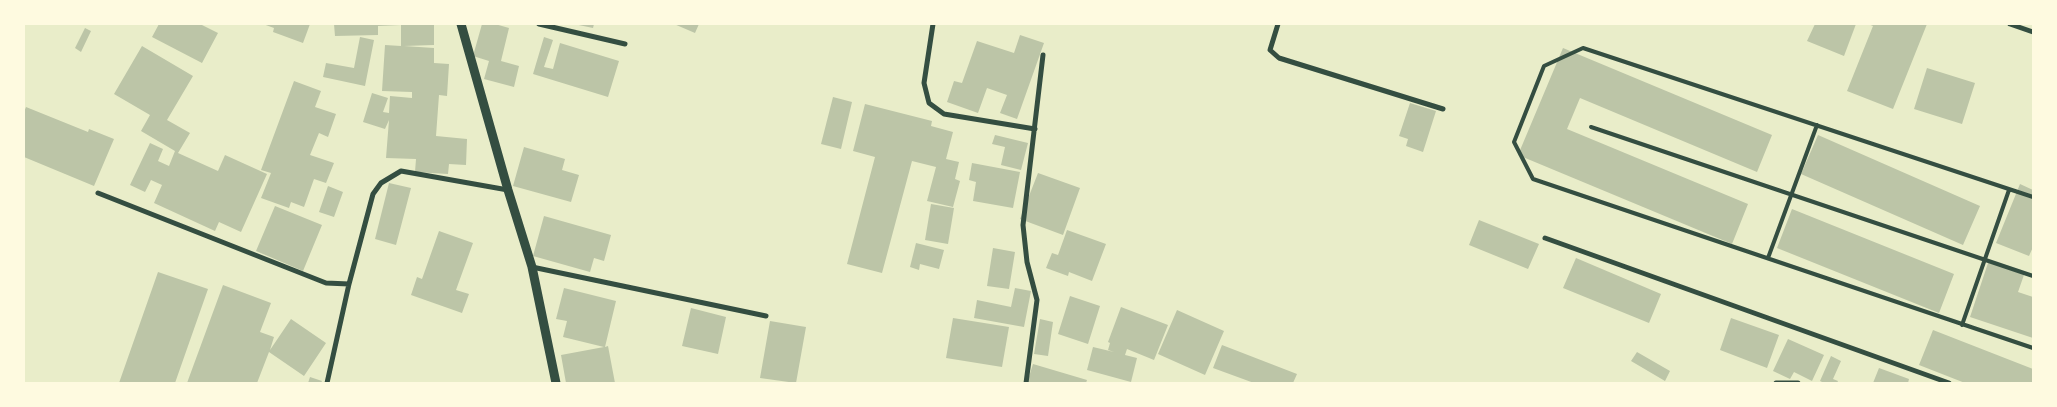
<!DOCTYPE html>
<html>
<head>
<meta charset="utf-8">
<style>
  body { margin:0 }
  #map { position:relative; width:2057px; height:407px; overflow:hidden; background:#e9edc9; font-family:"Golos Text",sans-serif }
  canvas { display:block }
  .frame { position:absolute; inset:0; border:25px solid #fefae0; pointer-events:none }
</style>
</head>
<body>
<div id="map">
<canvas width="2057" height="407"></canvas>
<div class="frame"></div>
</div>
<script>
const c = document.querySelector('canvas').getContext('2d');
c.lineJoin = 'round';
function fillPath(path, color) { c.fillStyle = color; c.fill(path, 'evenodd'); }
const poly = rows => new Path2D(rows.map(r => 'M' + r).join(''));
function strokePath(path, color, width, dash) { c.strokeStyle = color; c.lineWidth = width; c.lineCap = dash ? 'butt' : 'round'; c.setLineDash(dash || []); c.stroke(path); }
const building = poly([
  [159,24,200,24,218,33,202,63,152,37],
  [263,24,310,24,303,43,273,32,274,28],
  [334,24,434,24,434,45,404,46,434,48,434,63,449,64,447,96,439,95,436,136,467,139,466,165,449,164,448,174,415,172,416,159,386,158,389,120,385,129,363,122,372,93,388,98,383,112,389,113,390,96,412,98,412,92,382,91,385,45,401,46,401,25,378,26,378,35,335,36],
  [482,24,495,24,509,28,501,61,519,66,514,87,484,79,489,61,473,56],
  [574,24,594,24,593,28],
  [674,24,699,24,695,33],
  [1815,24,1856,24,1844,56,1807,41],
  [1868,24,1927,24,1893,109,1847,91,1873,26],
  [85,28,91,31,81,52,75,48],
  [1020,35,1044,43,1017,119,1000,113,1007,95,987,88,978,113,947,102,954,81,962,83,977,41,1014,53],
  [360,37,374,40,365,86,323,77,326,63,354,68],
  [544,37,553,40,544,67,553,69,560,43,619,61,608,97,533,74],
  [142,46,193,76,167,120,190,133,178,153,218,171,225,155,267,174,241,232,219,222,215,231,154,203,162,185,151,180,145,192,130,185,150,143,163,149,158,161,169,166,175,151,141,131,150,115,114,94],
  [1563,48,1772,135,1757,172,1580,98,1567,129,1748,204,1732,244,1518,155],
  [1927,68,1975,83,1962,124,1914,109],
  [294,81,321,91,315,107,336,114,328,137,319,133,310,155,334,163,326,183,314,179,304,207,291,202,289,208,261,198,271,173,261,170],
  [833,97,852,102,841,149,821,144],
  [1410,103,1436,111,1423,152,1406,146,1408,139,1399,136],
  [865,104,932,121,931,126,953,132,946,159,959,162,955,179,960,181,953,207,927,201,936,167,912,161,882,273,847,264,875,157,853,151],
  [26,107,88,132,89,129,114,139,94,186,24,157,24,112],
  [995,135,1028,143,1021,170,1001,165,1005,147,992,144],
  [1818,135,1980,206,1963,245,1801,174],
  [524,147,565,159,562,170,579,175,571,202,513,186],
  [972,163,1020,172,1013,208,973,201,976,182,969,180],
  [1038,173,1080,188,1063,235,1020,219],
  [389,183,411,188,396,245,375,239],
  [2020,184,2033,190,2033,247,2029,256,1996,243],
  [328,186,343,192,334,217,319,212],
  [931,204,954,208,948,244,925,240],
  [275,206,322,225,303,271,256,251],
  [1792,209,1954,274,1939,313,1777,248],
  [544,216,611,235,604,261,594,258,590,272,533,256],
  [1479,220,1539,244,1528,269,1469,245],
  [1067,230,1106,244,1092,281,1069,272,1068,276,1046,268,1052,253,1058,255],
  [439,231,473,243,456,290,469,294,462,313,411,295,417,277,422,279],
  [916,243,944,250,939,269,920,264,919,270,910,267],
  [993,248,1015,252,1009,289,987,286],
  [1576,258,1661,294,1649,323,1563,288],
  [1989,260,2025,272,2018,292,2033,297,2033,338,1970,317],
  [158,272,208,289,175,383,119,383],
  [223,285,271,303,260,332,274,337,270,350,291,319,326,343,304,376,269,352,257,383,187,383],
  [564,288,616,301,605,347,608,346,615,383,566,383,561,355,604,347,563,337,567,321,556,319],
  [1015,288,1031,291,1024,327,974,318,977,300,1011,307],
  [1070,296,1100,306,1088,344,1058,334],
  [1121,307,1168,325,1154,360,1127,349,1125,355,1137,358,1131,382,1087,370,1093,347,1114,352,1108,350,1110,343,1108,342],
  [691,308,726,317,718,354,682,346],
  [1177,310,1224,331,1205,375,1158,354],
  [953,318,1009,327,1002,367,946,358],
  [1731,318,1779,335,1767,368,1720,350],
  [1040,319,1053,322,1048,356,1034,354],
  [770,321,806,327,796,383,760,378],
  [1933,330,2033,369,2033,383,1965,383,1919,365],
  [1788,339,1824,355,1812,381,1794,372,1790,379,1773,371],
  [1222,345,1297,374,1293,383,1254,383,1213,368],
  [1637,352,1670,371,1665,381,1631,361],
  [1831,356,1841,361,1833,379,1838,381,1837,383,1824,383,1820,381],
  [1033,364,1087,380,1086,383,1027,383],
  [1879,368,1909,379,1908,383,1873,383],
  [310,377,322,381,321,383,308,383]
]);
const service = poly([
  [1591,127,2033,276],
  [2033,197,1583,48,1544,66,1514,142,1533,179,2033,348],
  [1768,258,1817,125],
  [1962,325,2009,190]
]);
const minor = poly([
  [539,24,625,44],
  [933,24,924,83,929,103,944,114,1035,129],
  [1278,24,1270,50,1279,58,1443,109],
  [2010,24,2033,32],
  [98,193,326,283,349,284,373,194,381,183,401,171,508,190],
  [1545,238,1949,383],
  [532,267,766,316],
  [327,383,349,284],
  [1026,383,1037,300,1027,262,1023,225,1043,55],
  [1776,383,1798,383]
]);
const tertiary = poly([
  [461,24,508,190,532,267,556,383]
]);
fillPath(building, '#bcc5a7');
strokePath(service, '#344e41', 4);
strokePath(minor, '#344e41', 5);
strokePath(tertiary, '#344e41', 9);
</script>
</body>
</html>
